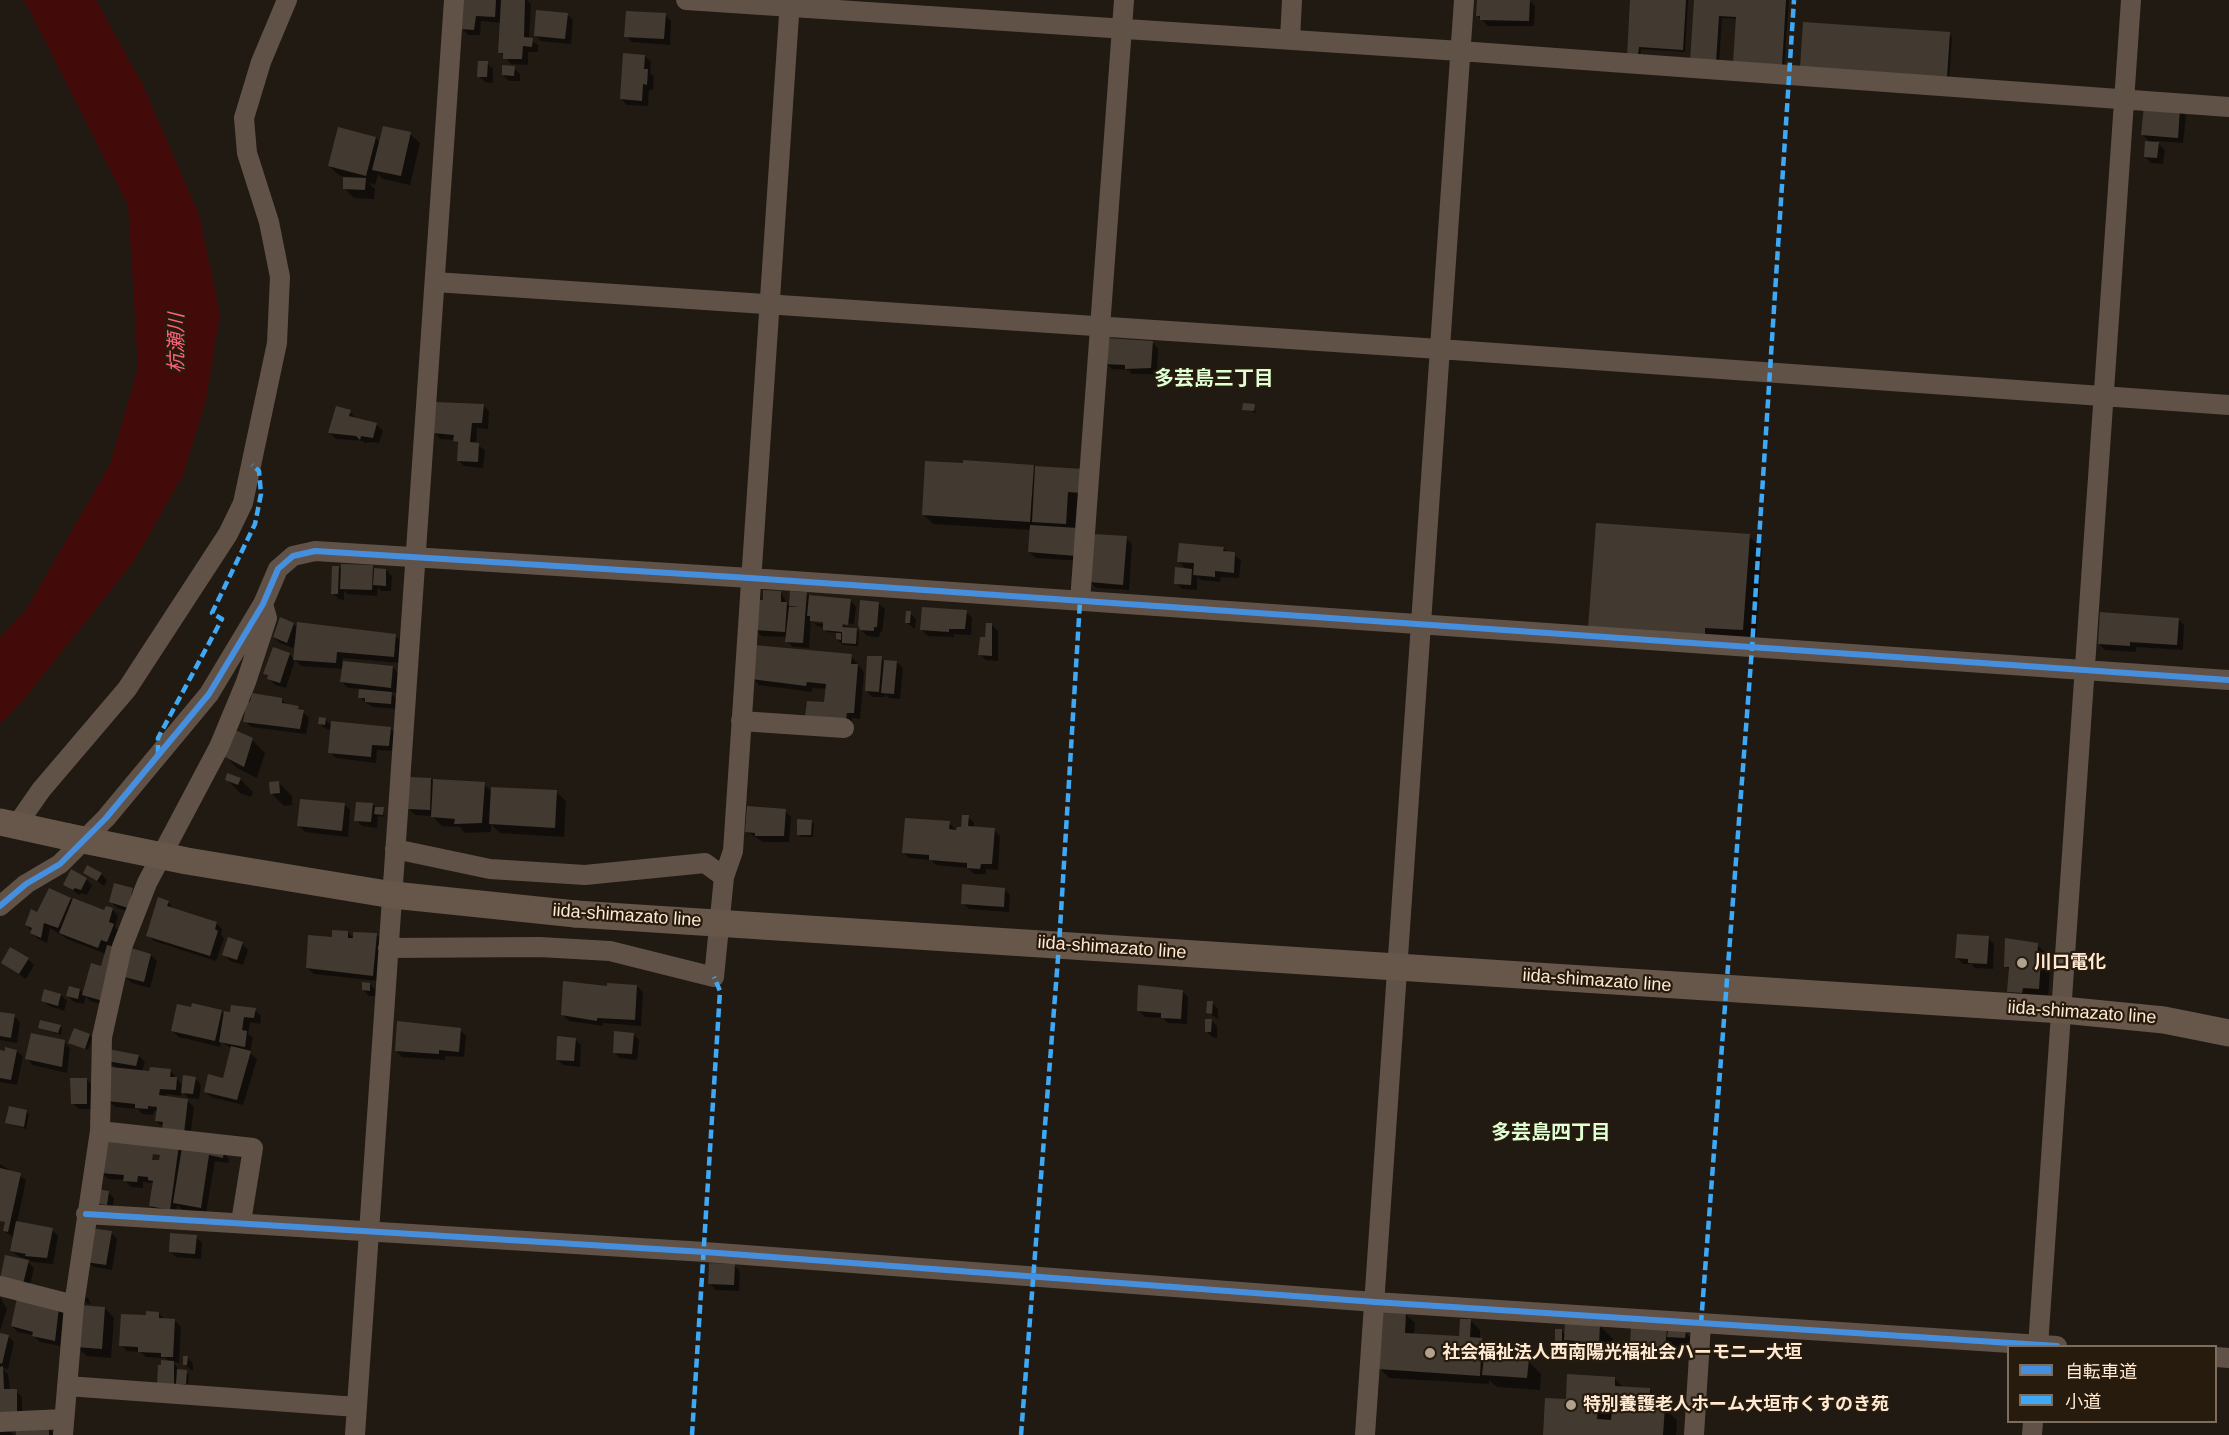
<!DOCTYPE html>
<html>
<head>
<meta charset="utf-8">
<style>
  body { margin:0 }
  #map { position:relative; width:2229px; height:1435px; overflow:hidden; background:#201a13; font-family:Helvetica,"Noto Sans JP",sans-serif }
  canvas { display:block }
  .legend { position:absolute; left:2007px; top:1345px; width:210px; height:78px; box-sizing:border-box; background:#261b0d; border:2px solid #7d6d5c; margin:0; padding:8px 10px; list-style:none; font-size:18px; color:#ffe9d2 }
  .legend li { display:flex; align-items:center; gap:12px; height:30px }
  .legend b { width:30px; border:2px solid #7d6d5c }
</style>
</head>
<body>
<div id="map">
<canvas width="2229" height="1435"></canvas>
<ul class="legend">
<li><b style="height:8px;background:#468fdf"></b>自転車道</li>
<li><b style="height:8px;background:#3fa9f5"></b>小道</li>
</ul>
</div>
<script>
const c = document.querySelector('canvas').getContext('2d');
c.lineJoin = 'round';
function fillPath(path, color) { c.fillStyle = color; c.fill(path, 'evenodd'); }
const poly = rows => new Path2D(rows.map(r => 'M' + r).join(''));
function strokePath(path, color, width, dash) { c.strokeStyle = color; c.lineWidth = width; c.lineCap = dash ? 'butt' : 'round'; c.setLineDash(dash || []); c.stroke(path); }
function write(font, color, halo, rows, align = 'center') {
  c.font = font + ' Helvetica,"Noto Sans JP",sans-serif'; c.lineWidth = 4.5; c.setLineDash([]); c.textBaseline = 'middle'; c.strokeStyle = halo; c.fillStyle = color; for (const [text, x, y, turn = 0] of rows) {
    c.save(); c.translate(x, y); c.rotate((+turn || 0) * Math.PI / 180); c.textAlign = isNaN(turn) ? turn : align; if (halo) c.strokeText(text, 0, 0); c.fillText(text, 0, 0); c.restore();
  }
}
const water = poly([
  [24,0,96,0,143,85,199,215,220,314,206,400,183,475,134,561,26,697,0,724,0,637,26,610,110,464,138,368,128,205]
]);
const shadow = poly([
  [465,0,527,0,531,4,529,39,538,45,538,52,528,52,528,65,511,64,500,52,501,23,481,21,480,35,468,35,462,28],
  [1478,0,1529,0,1535,6,1534,26,1488,26,1478,16],
  [1632,0,1688,0,1685,52,1641,49,1640,58,1631,58],
  [1696,0,1789,0,1784,68,1738,19,1722,18,1719,65,1694,63],
  [567,14,573,20,571,44,541,41,535,35],
  [665,15,671,21,670,45,632,42,626,36],
  [1949,34,1952,37,1949,80,1804,70],
  [645,56,651,62,650,73,654,77,653,90,649,90,648,106,627,105,621,99],
  [487,63,493,69,493,83,485,82,479,76],
  [514,68,520,74,520,81,509,81,503,75],
  [2180,110,2186,116,2183,143,2156,141,2165,150,2163,164,2151,163,2145,157,2151,143,2142,134],
  [410,134,420,143,410,185,383,179,378,174,375,185,369,183,375,189,374,199,354,198,344,188,345,177,339,175,329,166,376,138,380,143],
  [1152,342,1158,349,1157,374,1132,374,1129,370,1112,369,1106,363],
  [483,405,489,411,488,429,477,428,476,444,485,450,483,468,464,466,458,460,459,446,455,440,440,439,434,432],
  [1254,406,1256,413,1244,409],
  [350,412,356,419,377,425,383,431,379,443,367,442,366,444,363,441,336,439,330,433],
  [1033,466,1082,470,1090,502,1077,501,1075,530,1082,561,1036,558,1029,552,1031,530,933,524,923,514],
  [1749,536,1762,549,1756,642,1603,640],
  [1126,538,1132,544,1129,590,1096,588,1090,582],
  [1223,548,1241,560,1239,578,1221,577,1220,582,1201,580,1197,577,1197,590,1182,589,1176,583,1187,570,1179,562],
  [339,567,343,571,372,567,375,570,386,570,392,576,391,591,381,591,378,587,377,596,348,594,344,591,344,600,339,599,333,593],
  [781,593,790,608,792,593,850,600,856,607,854,624,811,620,815,623,854,627,859,632,858,646,843,645,837,639,837,633,827,632,825,627,817,626,811,620,809,648,793,647,787,641,787,637,762,636,756,630,764,602],
  [878,603,885,609,882,632,880,632,879,637,867,636,861,629],
  [966,612,972,618,971,635,954,634,954,637,928,636,922,630],
  [910,613,916,619,915,629,906,622],
  [2178,619,2184,625,2183,650,2136,647,2136,652,2105,650,2099,644],
  [298,623,395,636,402,642,400,663,343,658,342,662,393,667,399,674,397,693,390,692,397,700,397,709,373,707,366,703,360,697,361,689,348,688,342,682,343,669,301,666,295,660,286,688,275,685,265,673,289,654,295,660,296,641,293,648,280,643,274,637,293,624,298,628],
  [992,625,998,631,998,661,986,660,980,654],
  [851,656,864,672,860,719,852,718,852,726,825,704,827,689,812,688,812,692,759,685,753,678],
  [881,658,885,662,896,662,903,668,900,699,889,698,885,694,885,697,872,697,866,690],
  [281,699,287,705,298,707,309,718,306,734,251,727,245,721],
  [325,719,332,726,390,728,396,734,395,751,377,750,376,763,336,758,330,752,332,730,326,729,319,723],
  [252,740,265,753,257,778,237,768,224,755],
  [240,779,253,792,251,797,240,793,227,780],
  [431,779,435,783,484,784,493,793,556,792,566,801,564,837,500,833,491,824,491,832,465,833,460,827,442,826,432,816,415,815,409,809],
  [279,783,292,796,292,805,284,806,271,793],
  [344,804,350,810,348,837,305,832,299,826],
  [372,805,383,809,385,817,378,816,377,828,362,826,356,820],
  [785,811,791,817,789,842,763,842,746,831],
  [968,817,974,823,974,828,994,830,1000,836,998,870,986,869,986,874,974,874,968,868,936,865,931,860,909,858,903,852,949,823,958,832],
  [811,821,814,824,813,837,801,837,798,834],
  [85,873,101,874,107,880,104,886],
  [86,879,92,885,87,895,81,893,79,895,65,885],
  [1004,889,1010,895,1009,912,969,909,963,903],
  [132,890,138,896,134,913,117,908,111,902],
  [70,899,105,912,112,909,118,916,115,927,119,931,109,1006,90,1001,86,996,84,1004,74,1002,68,996,80,990,84,994,102,967,106,954,67,939,50,928,47,943,38,939,26,925,38,914],
  [168,902,174,910,216,923,222,929,221,935,224,938,216,961,154,941,148,935],
  [348,932,354,939,376,935,383,941,379,981,314,974,307,968,333,938],
  [1988,938,1994,944,1993,969,1975,968,1972,964,1963,964,1957,958],
  [2007,939,2037,945,2047,954,2046,967,2050,971,2048,998,2018,1001,2009,991,2010,971,2005,966],
  [242,944,248,950,243,965,230,961,224,954],
  [151,955,157,961,150,988,132,983,125,977],
  [28,959,34,965,26,979,3,963],
  [369,984,376,990,375,996,369,996,363,989],
  [637,986,643,992,641,1026,603,1023,603,1026,569,1021,563,1015,609,988],
  [1182,991,1188,997,1187,1024,1168,1023,1163,1018,1145,1017,1138,1010],
  [61,995,67,1001,64,1011,49,1006,43,1000],
  [1212,1003,1218,1009,1218,1019,1208,1013],
  [255,1010,261,1016,260,1024,250,1022,248,1034,253,1038,250,1053,257,1059,243,1105,211,1097,205,1091,224,1080,232,1049,221,1042,220,1047,179,1037,173,1031,221,1011,225,1016],
  [0,1013,14,1016,20,1022,17,1043,0,1040],
  [1211,1020,1217,1026,1217,1038,1212,1037,1206,1031],
  [60,1026,62,1029,61,1035,40,1028],
  [460,1030,466,1036,464,1057,445,1056,445,1060,402,1057,396,1051],
  [633,1034,639,1040,637,1060,620,1058,614,1052],
  [89,1035,92,1037,88,1050,70,1042],
  [575,1039,581,1045,580,1067,563,1065,557,1059],
  [64,1042,70,1048,67,1073,33,1065,27,1059],
  [17,1051,23,1057,17,1085,0,1082,0,1052],
  [139,1056,145,1062,142,1071,170,1070,183,1086,195,1078,201,1085,199,1099,188,1098,182,1091,181,1096,166,1094,165,1097,188,1101,194,1107,190,1138,163,1127,156,1121,157,1111,154,1111,153,1115,142,1114,138,1109,115,1107,109,1101,117,1069,109,1061],
  [86,1079,93,1086,93,1109,79,1109,72,1103],
  [26,1112,29,1114,26,1129,7,1123],
  [105,1140,178,1147,183,1152,223,1153,229,1159,229,1163,215,1161,206,1213,181,1209,177,1205,176,1216,157,1212,151,1206,153,1183,143,1182,143,1188,131,1187,125,1180,108,1179,102,1173],
  [151,1152,162,1153,161,1162,150,1161],
  [0,1164,26,1180,17,1223,52,1230,58,1236,53,1264,33,1262,18,1256,11,1250,14,1238,4,1231,6,1225,0,1214],
  [108,1192,114,1198,112,1211,102,1209,96,1203],
  [111,1233,117,1239,112,1270,94,1267,87,1261],
  [196,1237,202,1243,201,1259,176,1257,170,1251],
  [28,1262,34,1268,29,1289,7,1284],
  [734,1265,740,1272,739,1291,716,1290,710,1284],
  [0,1297,7,1309,0,1331],
  [84,1297,88,1298,91,1304,86,1303],
  [58,1308,64,1314,60,1346,40,1342,33,1335,18,1332,12,1326],
  [105,1308,114,1318,111,1358,87,1356,77,1347],
  [159,1313,165,1320,175,1321,181,1327,179,1363,173,1362,180,1371,189,1374,188,1386,165,1390,169,1362,165,1358,146,1357,140,1352,127,1351,121,1345,147,1317],
  [1405,1314,1415,1323,1414,1335,1460,1338,1471,1321,1480,1330,1480,1339,1491,1349,1491,1358,1528,1361,1541,1374,1540,1390,1497,1387,1489,1380,1489,1384,1389,1378,1380,1368],
  [1600,1326,1613,1339,1611,1355,1579,1353,1575,1349,1574,1357,1569,1357,1556,1344,1562,1331,1566,1335],
  [1577,1340,1607,1342,1607,1345,1577,1343],
  [1632,1329,1685,1332,1698,1345,1698,1350,1679,1349,1678,1360,1644,1358,1631,1345],
  [0,1334,8,1336,14,1342,8,1369,2,1368,8,1374,10,1391,16,1391,22,1397,22,1422,6,1421,0,1368],
  [187,1357,193,1364,193,1371,184,1364],
  [1615,1379,1624,1388,1650,1390,1663,1403,1662,1407,1677,1420,1676,1435,1544,1435,1567,1401],
  [48,1426,54,1435,17,1435],
  [0,1430,9,1430,14,1435,0,1435]
]);
const building = poly([
  [463,0,496,0,495,17,476,16,474,30,461,29],
  [501,0,525,0,524,37,533,38,532,47,523,46,522,59,503,59,503,53,498,53],
  [1477,0,1530,0,1529,21,1480,20,1480,16,1476,16],
  [1630,0,1686,0,1683,50,1639,47,1638,56,1627,56],
  [1694,0,1786,0,1782,66,1733,63,1736,17,1719,16,1716,63,1690,61],
  [536,10,568,13,565,39,534,36],
  [626,11,666,13,664,39,624,37],
  [1803,22,1950,32,1947,78,1800,68],
  [623,53,645,55,644,69,648,69,647,85,643,84,642,101,620,99],
  [478,61,488,61,487,77,477,77],
  [502,65,515,66,514,76,502,75],
  [2144,105,2180,108,2178,138,2141,135],
  [383,126,411,132,401,176,372,170],
  [338,127,376,137,366,176,328,166],
  [2145,141,2159,142,2157,158,2144,157],
  [343,177,366,178,365,190,343,189],
  [1106,338,1153,341,1151,368,1125,369,1125,365,1104,364],
  [435,402,484,404,482,423,472,423,470,442,479,443,478,462,457,461,458,442,453,441,454,435,432,433],
  [1243,403,1255,404,1254,411,1242,410],
  [336,406,351,410,349,416,377,423,373,438,361,436,360,440,356,436,328,433],
  [963,460,1034,465,1030,522,922,515,925,461,963,463],
  [1035,466,1083,469,1081,493,1068,492,1066,524,1032,522],
  [1596,523,1750,534,1743,630,1705,628,1705,636,1588,628],
  [1030,525,1078,528,1076,556,1028,552],
  [1093,534,1127,536,1123,585,1089,582],
  [1179,543,1224,547,1223,551,1235,552,1234,573,1215,571,1215,577,1193,575,1194,563,1177,562],
  [341,564,373,565,372,590,340,589],
  [332,566,339,566,338,594,331,594],
  [1175,567,1192,569,1191,585,1174,584],
  [374,568,386,569,386,586,373,585],
  [763,590,781,591,781,602,787,602,785,632,754,630,756,600,763,600],
  [790,591,807,592,803,643,785,642,789,607,800,607,789,606],
  [809,595,851,599,848,625,843,624,842,627,857,628,856,644,842,643,842,632,823,630,823,622,810,621,810,616,807,616],
  [860,600,879,602,877,627,874,627,874,631,860,630,858,625],
  [922,607,967,610,965,629,949,629,949,632,920,630],
  [906,611,911,611,910,623,905,623],
  [2100,612,2179,618,2177,645,2130,642,2130,646,2098,644],
  [280,617,294,623,287,643,273,637],
  [297,622,396,634,394,657,337,652,336,663,293,660],
  [986,623,992,623,992,656,978,655,980,637,985,637],
  [836,633,841,633,841,640,836,639],
  [754,645,852,654,851,664,858,664,854,713,847,713,846,720,805,717,807,701,824,702,826,684,807,682,806,686,751,679],
  [273,647,290,653,280,683,267,679,268,675,263,674],
  [867,656,882,656,879,692,865,691],
  [884,660,897,661,894,694,881,693],
  [343,661,393,666,391,688,340,682],
  [359,689,392,692,391,704,365,702,365,698,358,698],
  [252,693,282,698,282,703,299,706,298,709,304,710,300,729,243,722,247,701,250,702],
  [319,717,326,718,325,725,318,724],
  [331,721,391,727,389,746,372,745,371,757,328,753],
  [235,730,253,738,244,767,223,756],
  [227,773,241,778,238,785,225,780],
  [409,777,431,778,430,810,408,809],
  [433,779,485,782,482,823,454,824,455,819,431,817],
  [279,781,280,793,270,794,269,782],
  [491,787,557,790,555,828,489,824],
  [300,799,345,803,342,831,297,826],
  [356,802,373,803,371,822,354,821],
  [747,806,786,809,784,836,755,836,755,833,745,832],
  [375,807,384,807,383,815,374,814],
  [962,815,969,815,968,826,995,828,992,864,981,864,980,869,967,868,967,863,929,860,929,855,902,853,905,818,950,821,949,829,956,830,957,827,961,827],
  [797,819,812,820,811,835,797,835],
  [87,865,102,873,97,881,83,873],
  [71,869,87,878,81,890,75,888,73,890,63,885],
  [114,883,133,888,128,908,109,902],
  [962,884,1005,888,1004,907,961,904],
  [49,888,71,898,58,928,44,923,41,938,30,933,32,928,25,925,31,909,37,912],
  [158,897,169,901,167,906,217,922,215,929,218,931,210,956,146,936],
  [73,898,104,910,106,906,113,908,109,922,114,924,107,942,101,940,98,948,59,933],
  [332,930,348,931,348,938,353,938,353,932,377,933,373,976,306,968,308,935,332,937],
  [1957,934,1989,936,1987,964,1968,963,1968,959,1955,958],
  [228,937,243,942,237,960,222,955],
  [2005,938,2038,943,2037,960,2041,960,2039,989,2023,988,2022,993,2007,992,2009,967,2004,967],
  [107,945,116,947,103,1001,82,995,91,963,101,966],
  [10,947,29,958,19,974,1,963],
  [131,948,151,954,144,982,124,977],
  [563,981,607,986,607,983,637,985,635,1020,597,1018,597,1021,561,1015],
  [362,982,370,983,370,991,362,990],
  [1138,985,1183,990,1181,1019,1161,1018,1161,1013,1137,1011],
  [69,986,80,989,78,999,66,996],
  [44,989,61,994,58,1006,41,1001],
  [1207,1001,1213,1001,1212,1014,1206,1013],
  [192,1003,222,1010,215,1041,171,1031,177,1004,191,1007],
  [231,1005,256,1008,254,1018,244,1017,242,1030,247,1031,245,1047,219,1042,224,1011,230,1012],
  [0,1012,15,1014,11,1038,0,1036],
  [1205,1019,1212,1019,1211,1032,1205,1032],
  [40,1020,61,1025,58,1033,38,1028],
  [397,1021,461,1028,459,1052,439,1050,439,1054,395,1051],
  [74,1028,90,1034,85,1049,68,1043],
  [614,1031,634,1033,632,1054,613,1053],
  [31,1033,65,1040,62,1067,25,1059],
  [557,1036,576,1038,574,1061,556,1060],
  [231,1046,251,1051,237,1100,204,1092,208,1074,223,1078],
  [5,1047,17,1050,11,1080,0,1078,0,1050,5,1051],
  [108,1049,139,1055,136,1066,107,1061],
  [111,1067,149,1071,150,1067,171,1069,170,1077,177,1077,176,1090,160,1089,159,1095,188,1099,184,1133,161,1134,163,1122,155,1121,157,1107,148,1106,148,1109,135,1108,135,1104,107,1101],
  [183,1075,196,1077,193,1094,181,1093],
  [70,1078,87,1078,87,1104,71,1104],
  [9,1106,27,1110,24,1127,5,1123],
  [103,1139,179,1145,170,1210,149,1206,153,1181,148,1180,148,1177,138,1176,137,1182,123,1181,124,1175,101,1173],
  [153,1154,160,1155,159,1160,152,1160],
  [182,1147,224,1151,223,1158,209,1155,201,1208,173,1203],
  [0,1168,21,1173,8,1232,3,1231,5,1222,0,1221],
  [97,1189,109,1191,107,1205,95,1204],
  [16,1221,53,1228,47,1258,25,1256,26,1254,10,1251],
  [91,1228,112,1231,106,1265,86,1262],
  [170,1233,197,1235,195,1254,169,1252],
  [5,1255,29,1260,23,1284,0,1279],
  [709,1263,735,1264,734,1285,708,1284],
  [17,1298,59,1307,55,1341,32,1336,33,1332,11,1326],
  [79,1305,105,1307,102,1349,76,1347],
  [146,1311,159,1312,159,1318,175,1319,173,1357,161,1357,161,1353,138,1352,138,1347,119,1346,121,1314,146,1315],
  [1382,1311,1406,1312,1405,1333,1459,1336,1460,1319,1471,1319,1470,1337,1482,1338,1480,1376,1378,1369],
  [1565,1323,1600,1325,1599,1343,1564,1340],
  [1631,1327,1667,1329,1665,1348,1630,1345],
  [1555,1329,1562,1329,1562,1345,1555,1345],
  [1668,1330,1686,1331,1685,1338,1667,1337],
  [0,1333,9,1335,2,1364,0,1363],
  [183,1356,188,1356,187,1365,183,1365],
  [1484,1356,1529,1359,1527,1378,1482,1375],
  [161,1360,174,1361,174,1385,157,1384,158,1365,161,1365],
  [3,1366,4,1389,17,1389,17,1416,0,1416,0,1367],
  [177,1369,187,1370,186,1384,176,1384],
  [1567,1374,1615,1377,1615,1386,1650,1388,1650,1405,1665,1406,1663,1435,1543,1435,1545,1398,1566,1399],
  [1598,1404,1605,1404,1612,1411,1611,1420,1597,1419],
  [15,1425,49,1425,49,1435,16,1435]
]);
const street = poly([
  [686,0,1460,51,2229,107],
  [1290,39,1292,0],
  [435,282,1439,349,2229,405],
  [1080,601,1124,0],
  [741,721,844,728],
  [16,826,41,790,127,689,228,534,243,503,277,343,280,277,269,222,247,153,244,118,261,62,287,0],
  [395,849,490,869,585,875,705,863,724,877],
  [0,906,26,884,60,864,106,818,209,694,263,604,278,569,293,556,315,551,750,578,2229,680],
  [388,948,539,947,610,951,714,977,724,877,733,851,790,0],
  [100,1131,253,1148,241,1222],
  [86,1214,705,1252,1375,1302,2057,1346],
  [0,1286,74,1305],
  [2038,1346,2131,0],
  [2216,1357,2229,1358],
  [67,1386,357,1407],
  [0,1422,64,1419],
  [63,1435,74,1305,100,1131,102,1037,122,947,147,883,219,747,246,682,267,618,263,604],
  [355,1435,454,0],
  [1365,1435,1464,0],
  [1694,1435,1701,1324],
  [2032,1435,2033,1422]
]);
const secondary = poly([
  [0,822,69,837],
  [576,914,2063,1010,2164,1020,2229,1033]
]);
const secondaryBridge = poly([
  [69,837,187,861,393,895,576,914]
]);
const quiet = poly([
  [158,754,158,738,222,619,212,613,255,524,261,494,259,471,252,465],
  [1701,1324,1752,648,1794,0],
  [692,1435,720,991,714,977],
  [1021,1435,1059,945,1080,601]
]);
const cycleway = poly([
  [0,906,26,884,60,864,106,818,209,694,263,604,278,569,293,556,315,551,750,578,2229,680],
  [86,1214,705,1252,1375,1302,2057,1346]
]);
const markers = [
  [2022,963,6,"#b1a18f"],
  [1430,1353,6,"#b1a18f"],
  [1571,1405,6,"#b1a18f"]
];
const streetNames = [
  ["iida-shimazato line",627,916,4],
  ["iida-shimazato line",1112,948,4],
  ["iida-shimazato line",1597,981,4],
  ["iida-shimazato line",2082,1013,4]
];
const poiNames = [
  ["川口電化",2034,963],
  ["社会福祉法人西南陽光福祉会ハーモニー大垣",1442,1353],
  ["特別養護老人ホーム大垣市くすのき苑",1583,1405]
];
const waterNames = [
  ["杭瀬川",177,343,-90]
];
const neighbourhoodNames = [
  ["多芸島三丁目",1214,379],
  ["多芸島四丁目",1551,1133]
];
fillPath(water, '#420a08');
fillPath(shadow, '#0007');
fillPath(building, '#423a31');
strokePath(street, '#615247', 20);
strokePath(secondary, '#67574a', 27);
strokePath(secondaryBridge, '#67574a', 27);
strokePath(quiet, '#3fa9f5', 4.5, [9, 4.5]);
strokePath(cycleway, '#468fdf', 6);
for (const [x, y, r, color] of markers) { const dot = new Path2D(); dot.arc(x, y, r, 0, 2 * Math.PI); c.fillStyle = color; c.fill(dot); strokePath(dot, '#261b0d', 2); }
write('18px', '#ffe9d2', '#261b0d', streetNames);
write('bold 18px', '#ffe9d2', '#261b0d', poiNames, 'left');
write('italic 20px', '#ff6078', '#261b0d', waterNames);
write('bold 20px', '#dfffd4', '#261b0d', neighbourhoodNames);
</script>
</body>
</html>
